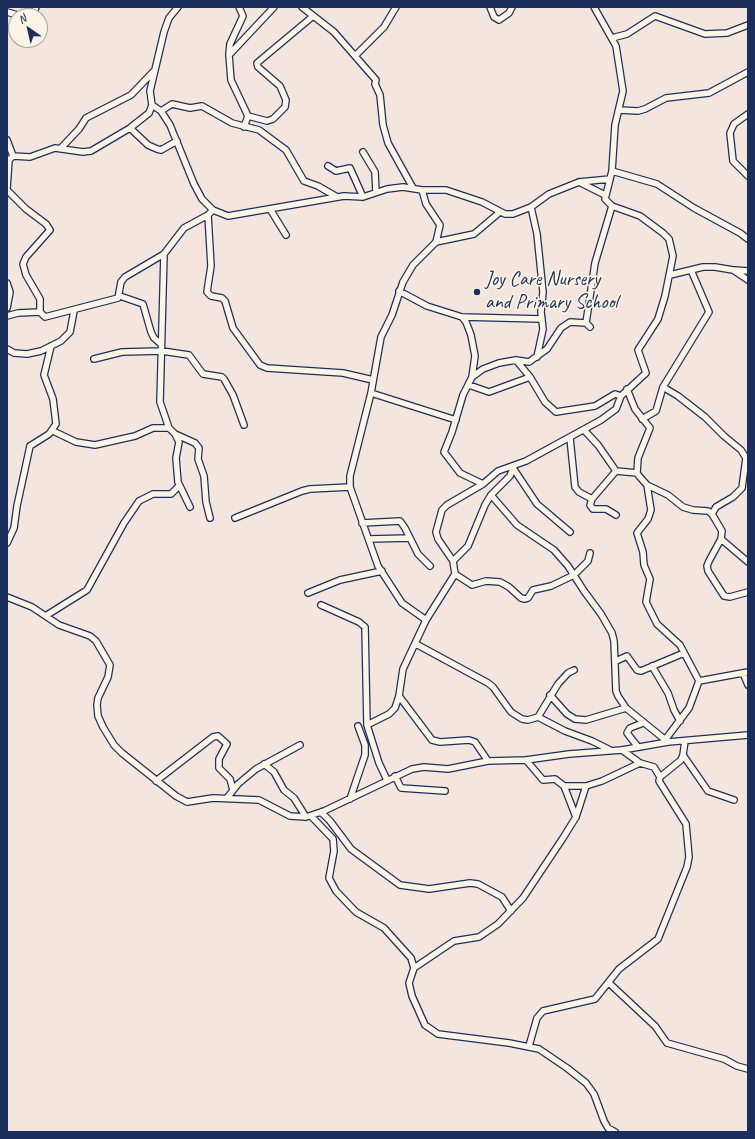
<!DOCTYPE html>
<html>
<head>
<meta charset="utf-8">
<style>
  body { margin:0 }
  #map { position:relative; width:755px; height:1139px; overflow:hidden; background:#f4e5de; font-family:Caveat,sans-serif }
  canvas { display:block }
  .frame { position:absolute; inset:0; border:8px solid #1b2f5e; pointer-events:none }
  .north { position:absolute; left:8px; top:8px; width:40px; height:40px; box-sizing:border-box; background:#fcf5e5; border:1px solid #a2a6af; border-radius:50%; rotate:326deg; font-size:11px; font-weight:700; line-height:16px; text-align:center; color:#1b2f5e }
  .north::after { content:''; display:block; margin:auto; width:14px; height:18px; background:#1b2f5e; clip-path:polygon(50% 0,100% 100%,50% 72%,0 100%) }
</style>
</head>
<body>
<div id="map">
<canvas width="755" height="1139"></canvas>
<div class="frame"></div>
<div class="north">N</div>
</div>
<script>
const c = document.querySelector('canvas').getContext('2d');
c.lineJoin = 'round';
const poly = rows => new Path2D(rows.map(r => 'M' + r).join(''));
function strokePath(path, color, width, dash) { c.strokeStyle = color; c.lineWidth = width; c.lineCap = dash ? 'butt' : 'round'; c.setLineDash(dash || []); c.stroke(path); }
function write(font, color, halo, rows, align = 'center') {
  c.font = font + ' Caveat,sans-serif'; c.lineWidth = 3; c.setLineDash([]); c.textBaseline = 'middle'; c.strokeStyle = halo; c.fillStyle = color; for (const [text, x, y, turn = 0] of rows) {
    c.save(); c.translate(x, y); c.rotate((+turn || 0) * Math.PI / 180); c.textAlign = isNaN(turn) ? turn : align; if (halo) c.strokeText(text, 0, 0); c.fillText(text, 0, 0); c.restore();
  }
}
const minor = poly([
  [302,7,334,32,376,80,375,84,380,95,383,125,388,143,413,188],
  [490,7,494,17,499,20,509,13,512,7],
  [7,12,21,16],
  [33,16,36,7],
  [612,38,627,34,655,16,705,34,727,33,748,25],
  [229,54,230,44,243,16,239,7],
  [356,55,384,27,396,7],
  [152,105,161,111,170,125,194,184,202,199,213,210,228,216,344,196,363,197,387,189,403,187,422,190,446,190,482,202,505,214,513,214,531,207,549,194,579,182,610,179],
  [619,110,638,111,645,109,666,98,709,93,748,72],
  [161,111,172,104,190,108,202,106,232,123,259,130,286,150,304,181,318,186,337,197],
  [748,114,734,124,730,133,733,161,748,176],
  [248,116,267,121,273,119,285,107,286,100,280,86,258,67,257,63,312,17],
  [244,127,248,116,231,80,229,55,274,7],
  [130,128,148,145,157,149,161,150,177,141],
  [7,140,13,156],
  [61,148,79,129,86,118,131,95,153,72],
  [363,152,375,172,376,192],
  [328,166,336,171,350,168,363,197],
  [612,171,657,184,694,208,740,233,748,239],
  [579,182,605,195],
  [7,189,9,160,13,156,30,157,55,148,83,152,91,151,130,128,149,113,152,105,150,91,164,32,169,18,178,7],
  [7,190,26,209,46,224,50,230,26,257,23,264,26,275,40,299,40,312,45,317,118,298,121,282,125,277,164,254,184,228,208,215,213,210],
  [422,190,426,204,440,225,436,242],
  [531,207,537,234,543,292,541,312,543,329,537,357],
  [270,209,286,235],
  [208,215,211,266,207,292,211,296,222,298,225,301,233,328,260,365,267,368,343,373,373,380],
  [164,254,160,402,169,428,175,434,195,443,199,448,198,459,204,476,206,502,210,518],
  [734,270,748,271],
  [670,275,703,267,715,267,733,270,748,280],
  [7,283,10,292,7,308],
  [399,291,427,306,462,317,466,322,471,335,475,356,472,377,463,395,452,432,444,452,460,473,483,484],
  [120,296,143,304,151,332,154,338,161,344],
  [7,316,18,313,40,312],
  [462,317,542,319],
  [586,323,595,263,612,206],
  [7,349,14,353,27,354,41,351,61,341,70,332,74,311],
  [94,359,122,352,162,351,189,355,203,374,222,377,224,379,233,395,244,425],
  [516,360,530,377,545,402,556,412,595,406,615,394,621,396],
  [472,377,483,369,499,363,516,360,529,362,547,349,561,328,570,322,586,323,590,327],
  [469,385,489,392,530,377],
  [663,387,678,396,705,417,724,436,741,450,746,458,742,488,733,497,716,507,712,514],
  [627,389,635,409,650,428,638,458,637,473,639,476,647,485,668,495,683,507,693,510,708,511,712,514,722,531,721,539,709,561,707,566,708,571,724,596,730,597,748,592],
  [371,393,456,420],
  [642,419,656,411,663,387,709,312,691,270],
  [584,430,598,445,616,471,637,473],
  [53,431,76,442,95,445,135,436,153,428,169,428],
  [175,434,179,442,176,458,178,482,190,507],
  [570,438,575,487,579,492,592,499],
  [513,468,537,504,570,532],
  [616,471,592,499,590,505,593,509,606,509,616,515],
  [647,485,651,510,648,519,637,533,643,552,644,565,650,579,646,602,657,624,680,645,699,681,689,708,665,740],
  [491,495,517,525,554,550,568,566,584,591,601,614,612,633,614,641,616,691,618,696,626,708,668,742],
  [235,518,302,491,310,489,350,487],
  [362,523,400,521,405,528,418,554,430,566],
  [369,539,410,538],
  [721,539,748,562],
  [7,543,14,528,17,506,30,446,49,434,56,424,53,399,44,375,51,346],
  [453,561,468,546,485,505,491,495,510,476,514,466],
  [455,574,472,585,486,581,500,582,509,587,521,598,525,599,528,598,533,590,551,586,574,575,588,561,590,553],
  [308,593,340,580,382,571],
  [7,597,32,607,59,625,90,636,96,641,110,665,108,677,98,698,97,705,98,716,103,727,114,745,122,753,176,796,187,802,213,798,259,800,290,816,306,817,324,811,412,769,424,767,448,769,488,761,526,760,569,754,622,750,668,742,748,735],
  [321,605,359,622,365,627,367,725],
  [47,615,87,590,124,523,139,501,153,494,171,494,179,486],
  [426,620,402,603,378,566,350,487,350,476,371,393,381,337,392,315,403,282,413,265,436,242,474,234,500,212],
  [416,644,488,683,493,687,511,712,522,719,528,720,538,717,558,684,568,673,574,670],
  [616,661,627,656,637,670,641,671,684,653],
  [652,666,668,693,674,710,680,721],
  [743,673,748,685],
  [699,681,748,672],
  [550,695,567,714,575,719,586,720,626,708],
  [399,696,432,740,440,742,469,740,475,742,488,761],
  [538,717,565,731,592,741,610,750],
  [638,747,627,733,630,728,643,723],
  [622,750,640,763,654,767,660,777],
  [683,755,708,791,734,800],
  [526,760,543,780,555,779,564,786,586,786,602,781,640,763],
  [264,764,274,772,284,790,294,798,306,817],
  [395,776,401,788,445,791],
  [387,780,379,763,367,725,389,714,395,708,399,696,403,669,426,620,455,574,453,561,438,539,436,532,442,510,447,505,483,484,498,471,526,461,601,420,616,409,621,396,646,373,638,350,658,319,665,296,673,256,669,239,663,233,640,216,612,206,605,199,612,171,615,125,623,91,616,46,594,7],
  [156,781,213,737,218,736,227,744,219,759,219,768,230,779,233,790],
  [564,786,576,817],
  [227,798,238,784,256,769,300,745],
  [350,799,365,755,365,745,358,726],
  [321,812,330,821,351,849,400,885,429,889,470,883,478,884,502,897,511,911],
  [312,817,333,839,334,851,329,878,336,891,356,912,384,928,411,958,414,968,409,983,412,996,425,1025,438,1034,509,1043,539,1049,567,1068,586,1083,594,1094,604,1121,608,1128,615,1132],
  [414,968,454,941,479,937,498,924,523,898,563,838,576,817,586,786],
  [609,983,655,1026,667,1043,724,1059,737,1066,748,1069],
  [529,1046,537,1018,543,1011,595,999,619,969,658,939,687,867,689,857,686,824,659,781,660,777,681,760,683,755,685,741]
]);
const markers = [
  [477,292,4,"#1b2f5e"]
];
const poiNames = [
  ["Joy Care Nursery",485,280],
  ["and Primary School",485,303]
];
strokePath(minor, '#1b2f5e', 8);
strokePath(minor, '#fcf5e5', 5.5);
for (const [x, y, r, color] of markers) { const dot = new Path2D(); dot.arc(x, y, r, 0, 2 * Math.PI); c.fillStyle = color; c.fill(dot); strokePath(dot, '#fcf5e5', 1.5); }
write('20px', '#1b2f5e', '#fcf5e5', poiNames, 'left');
</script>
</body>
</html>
